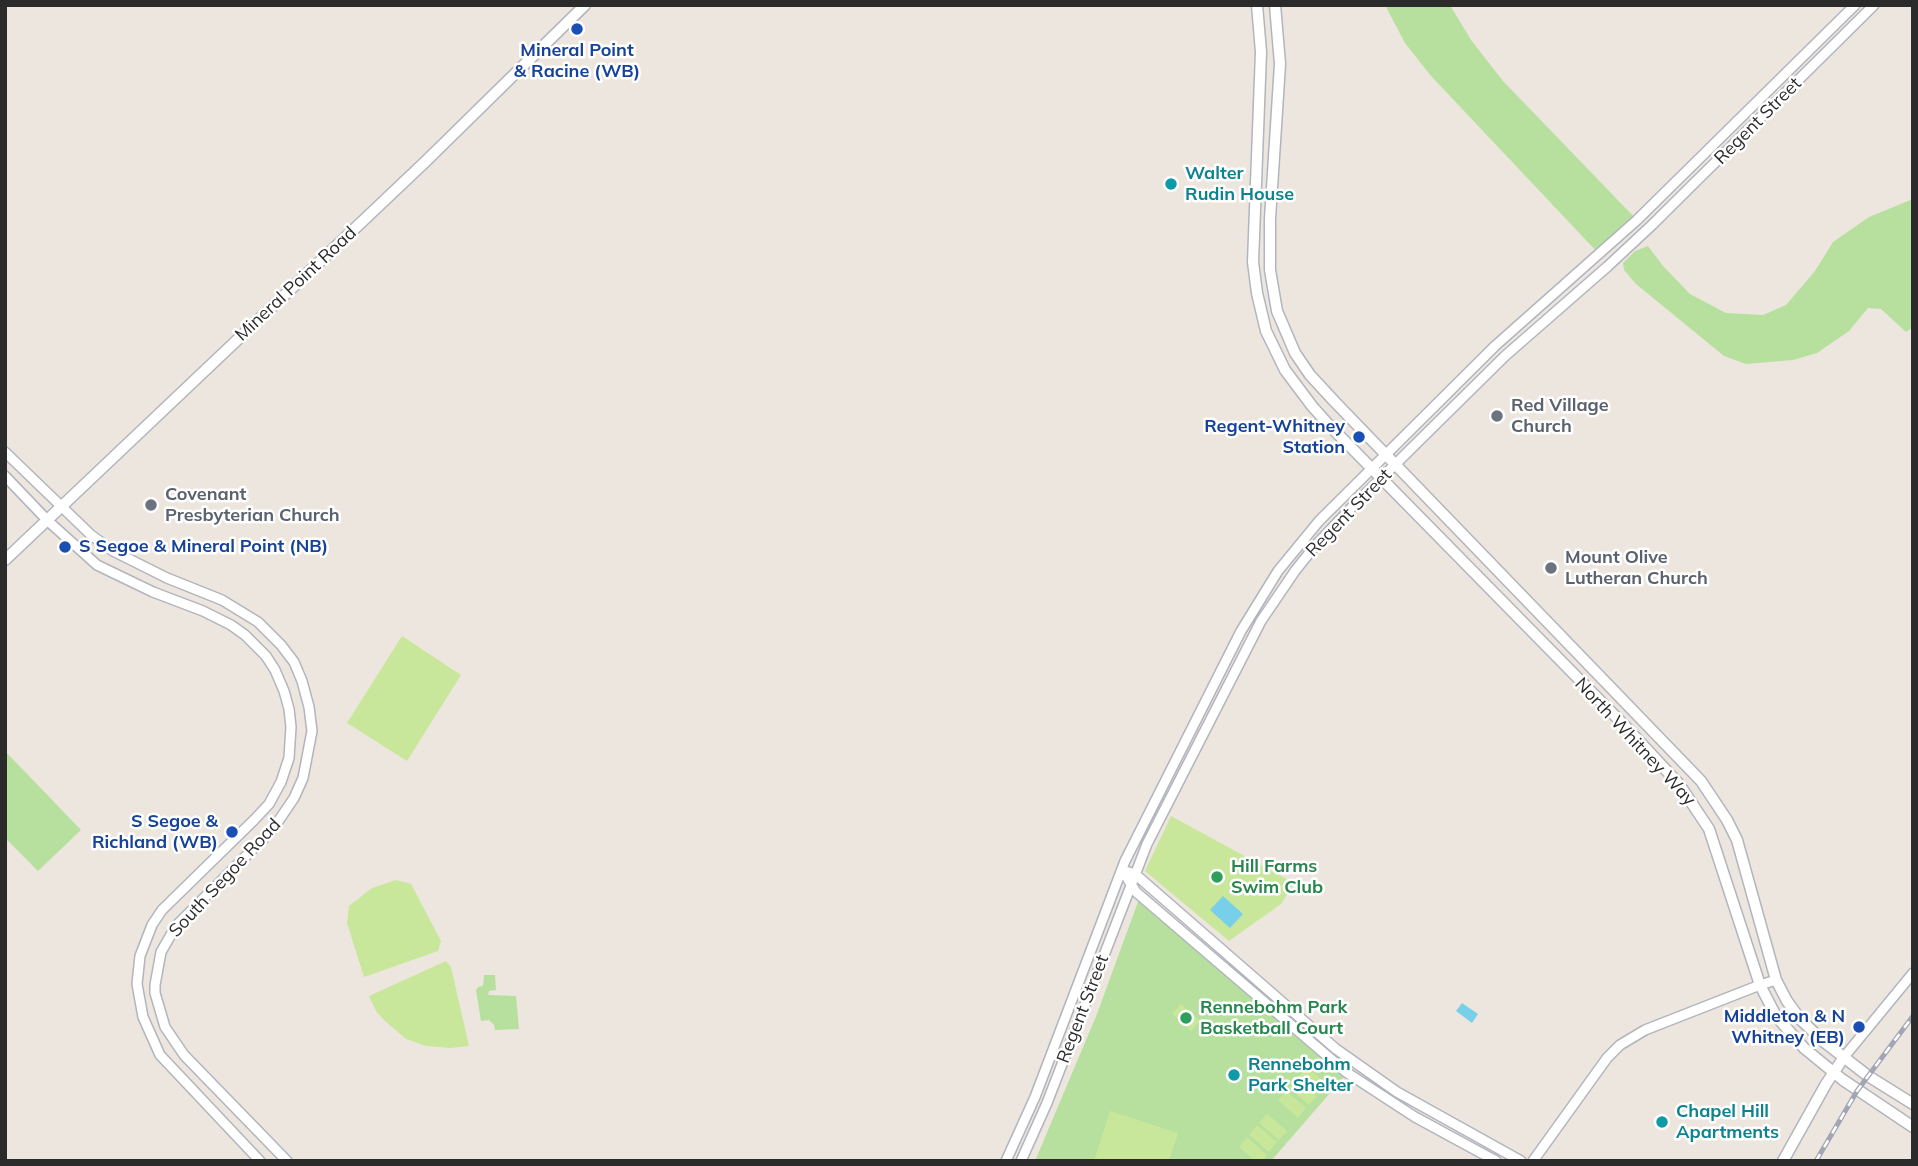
<!DOCTYPE html>
<html>
<head>
<meta charset="utf-8">
<style>
  body { margin:0 }
  #map { position:relative; width:1918px; height:1166px; overflow:hidden; background:#ece6de; font-family:Mulish,sans-serif }
  canvas { display:block }
  .frame { position:absolute; inset:0; border:7px solid #2b2b2b; pointer-events:none }
</style>
</head>
<body>
<div id="map">
<canvas width="1918" height="1166"></canvas>
<div class="frame"></div>
</div>
<script>
const c = document.querySelector('canvas').getContext('2d');
c.lineJoin = 'round';
function fillPath(path, color) { c.fillStyle = color; c.fill(path, 'evenodd'); }
const poly = rows => new Path2D(rows.map(r => 'M' + r).join(''));
function strokePath(path, color, width, dash) { c.strokeStyle = color; c.lineWidth = width; c.lineCap = dash ? 'butt' : 'round'; c.setLineDash(dash || []); c.stroke(path); }
function write(font, color, halo, rows, align = 'center') {
  c.font = font + ' Mulish,sans-serif'; c.lineWidth = 5; c.setLineDash([]); c.textBaseline = 'middle'; c.strokeStyle = halo; c.fillStyle = color; for (const [text, x, y, turn = 0] of rows) {
    c.save(); c.translate(x, y); c.rotate((+turn || 0) * Math.PI / 180); c.textAlign = isNaN(turn) ? turn : align; if (halo) c.strokeText(text, 0, 0); c.fillText(text, 0, 0); c.restore();
  }
}
const green = poly([
  [1385,5,1450,5,1471,40,1503,81,1637,220,1600,255,1431,76,1405,43],
  [1913,199,1913,327,1906,332,1881,309,1868,308,1849,331,1817,353,1793,360,1746,364,1724,356,1636,284,1624,270,1623,263,1635,251,1648,246,1663,266,1690,294,1726,313,1763,315,1786,305,1815,271,1833,242,1869,217],
  [5,751,81,830,38,871,5,838],
  [1139,899,1344,1077,1271,1161,1035,1161,1097,1014],
  [484,975,495,975,496,990,489,991,488,995,516,996,519,1029,495,1030,494,1025,489,1020,481,1021,476,990,478,987,483,986]
]);
const pitch = poly([
  [402,636,461,675,407,761,347,723],
  [1171,816,1294,883,1281,904,1229,941,1145,871],
  [396,880,411,884,441,941,438,951,364,977,347,923,349,906,372,888],
  [446,961,451,967,469,1046,451,1048,426,1046,406,1039,385,1021,376,1011,369,996],
  [1181,1004,1200,1021,1191,1031,1172,1014],
  [1307,1067,1327,1084,1319,1093,1299,1076],
  [1297,1079,1317,1096,1309,1105,1289,1088],
  [1286,1091,1306,1108,1298,1118,1278,1100],
  [1110,1111,1178,1133,1169,1161,1094,1161],
  [1267,1114,1287,1131,1279,1140,1259,1123],
  [1257,1125,1277,1142,1269,1152,1249,1135],
  [1247,1137,1267,1155,1262,1161,1255,1161,1239,1147]
]);
const water = poly([
  [1223,896,1243,914,1230,928,1210,910],
  [1462,1003,1478,1014,1472,1023,1456,1011]
]);
const tertiary = poly([
  [5,452,91,535,113,551,167,578,222,600,258,622,281,645,294,662,302,681,309,707,312,731,303,778,294,798,273,829,176,926,161,952,155,985,155,993,165,1027,184,1055,287,1161],
  [5,476,48,521,97,565,153,592,203,611,231,625,245,635,266,656,275,670,284,691,289,709,291,727,289,758,281,782,269,804,254,820,162,910,152,925,140,956,137,984,143,1017,160,1055,260,1161],
  [1122,870,1135,874,1336,1049,1397,1092,1521,1161],
  [1122,870,1136,892,1346,1072,1415,1117,1496,1161],
  [1844,1057,1913,973],
  [1006,1161,1035,1097,1125,861,1241,631,1278,571,1319,521,1495,346,1637,220,1855,5],
  [1021,1161,1047,1103,1147,844,1261,621,1295,571,1314,547,1354,505,1505,356,1608,266,1652,225,1874,5],
  [1533,1161,1607,1058,1620,1045,1645,1030,1760,985,1776,980]
]);
const secondary = poly([
  [1257,5,1261,52,1253,262,1257,293,1266,331,1285,370,1312,406,1328,424,1624,725,1679,784,1709,829,1760,985,1776,1016,1804,1048,1843,1080,1913,1127],
  [1275,5,1280,64,1270,219,1270,270,1277,311,1295,353,1310,375,1334,401,1701,781,1727,820,1737,840,1776,980,1787,1001,1800,1019,1823,1041,1868,1076,1913,1104],
  [5,560,425,162,585,5],
  [1783,1161,1826,1084,1844,1057]
]);
const rail = poly([
  [1816,1161,1857,1091,1913,1016]
]);
const markers = [
  [577,29,7,"#1a4fb4"],
  [1171,184,7,"#0f9aa8"],
  [1497,416,7,"#6b7280"],
  [1359,437,7,"#1a4fb4"],
  [151,505,7,"#6b7280"],
  [65,547,7,"#1a4fb4"],
  [1551,568,7,"#6b7280"],
  [232,832,7,"#1a4fb4"],
  [1217,877,7,"#2e9e5b"],
  [1186,1018,7,"#2e9e5b"],
  [1859,1027,7,"#1a4fb4"],
  [1234,1075,7,"#0f9aa8"],
  [1662,1122,7,"#0f9aa8"]
];
const transitNames = [
  ["Mineral Point",577,51,"center"],
  ["& Racine (WB)",577,72,"center"],
  ["Regent-Whitney",1345,427],
  ["Station",1345,448],
  ["S Segoe & Mineral Point (NB)",79,547,"left"],
  ["S Segoe &",218,822],
  ["Richland (WB)",218,843],
  ["Middleton & N",1845,1017],
  ["Whitney (EB)",1845,1038]
];
const streetNames = [
  ["Regent Street",1758,121,-45],
  ["Mineral Point Road",296,284,-43],
  ["Regent Street",1349,513,-46],
  ["North Whitney Way",1635,742,47],
  ["South Segoe Road",225,878,-47],
  ["Regent Street",1083,1009,-69]
];
const cultureNames = [
  ["Walter",1185,174],
  ["Rudin House",1185,195],
  ["Rennebohm",1248,1065],
  ["Park Shelter",1248,1086],
  ["Chapel Hill",1676,1112],
  ["Apartments",1676,1133]
];
const worshipNames = [
  ["Red Village",1511,406],
  ["Church",1511,427],
  ["Covenant",165,495],
  ["Presbyterian Church",165,516],
  ["Mount Olive",1565,558],
  ["Lutheran Church",1565,579]
];
const leisureNames = [
  ["Hill Farms",1231,867],
  ["Swim Club",1231,888],
  ["Rennebohm Park",1200,1008],
  ["Basketball Court",1200,1029]
];
fillPath(green, '#b7e09e');
fillPath(pitch, '#c9e79a');
fillPath(water, '#77cfe9');
strokePath(tertiary, '#b2b5be', 12);
strokePath(secondary, '#b2b5be', 13);
strokePath(tertiary, '#fff', 9);
strokePath(secondary, '#fff', 10);
strokePath(rail, '#a1a5b5', 5);
strokePath(rail, '#fff', 2.5, [8]);
for (const [x, y, r, color] of markers) { const dot = new Path2D(); dot.arc(x, y, r, 0, 2 * Math.PI); c.fillStyle = color; c.fill(dot); strokePath(dot, '#fff', 2.5); }
write('bold 18px', '#164399', '#fff', transitNames, 'right');
write('18px', '#2b2b2b', '#fff', streetNames);
write('bold 18px', '#0d838f', '#fff', cultureNames, 'left');
write('bold 18px', '#5b616d', '#fff', worshipNames, 'left');
write('bold 18px', '#27864d', '#fff', leisureNames, 'left');
</script>
</body>
</html>
